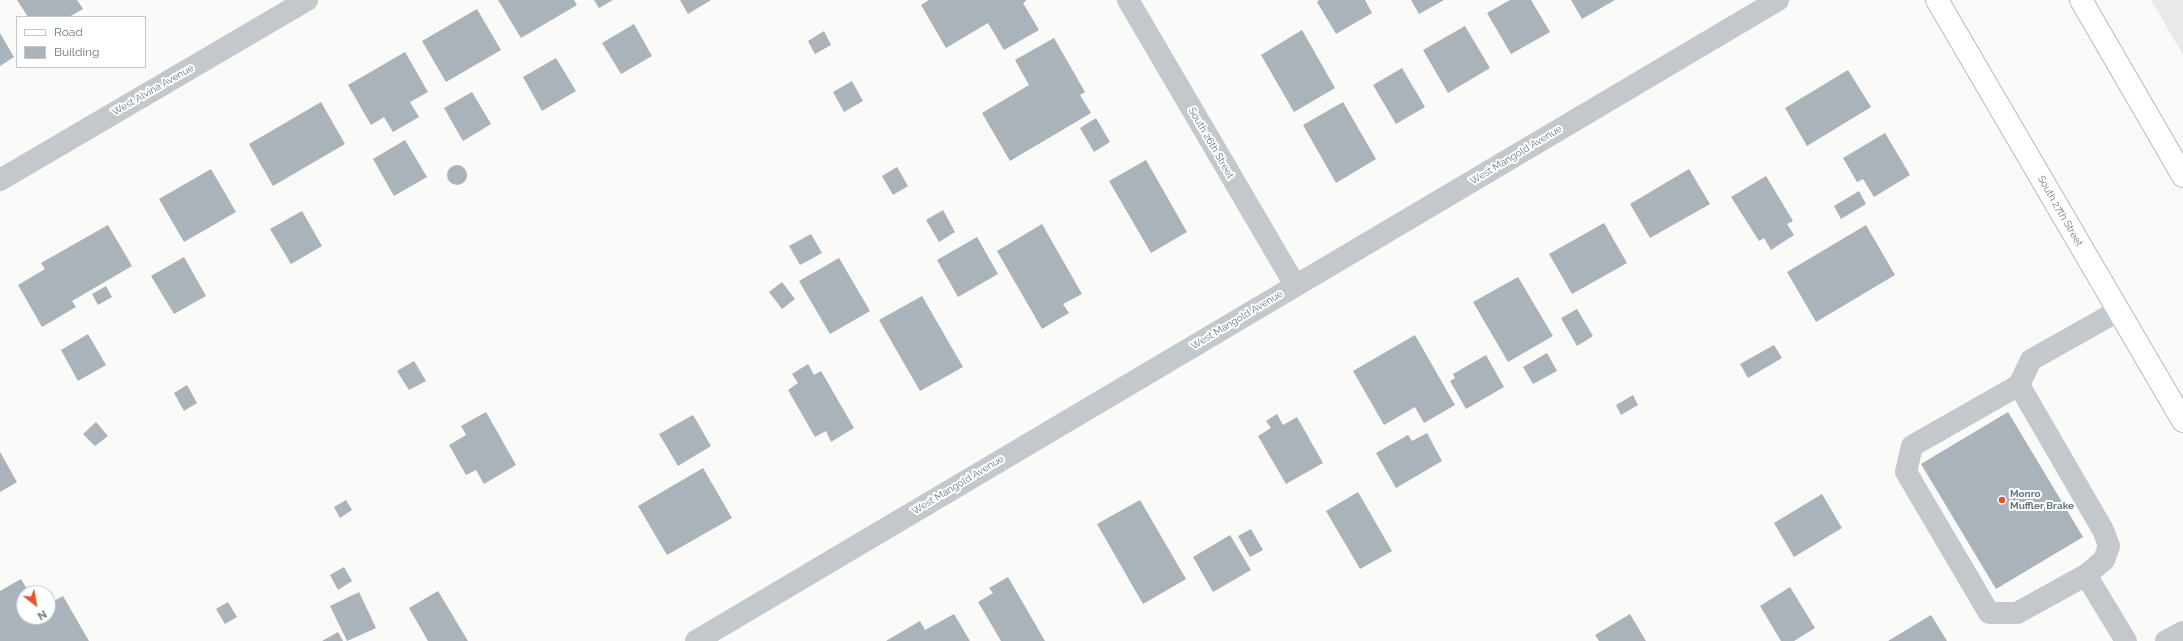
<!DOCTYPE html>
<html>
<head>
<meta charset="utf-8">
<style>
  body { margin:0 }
  #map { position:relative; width:2183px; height:641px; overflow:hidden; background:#fafaf8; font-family:Raleway,sans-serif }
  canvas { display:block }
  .legend { position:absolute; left:16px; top:16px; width:130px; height:52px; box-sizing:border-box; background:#fff; border:1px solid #c1c8cd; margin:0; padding:5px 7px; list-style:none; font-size:12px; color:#657683 }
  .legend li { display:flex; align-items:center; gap:8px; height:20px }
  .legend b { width:20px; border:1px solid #c1c8cd }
  .north { position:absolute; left:16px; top:585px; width:40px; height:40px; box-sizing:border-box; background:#fff; border:1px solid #c1c8cd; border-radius:50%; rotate:149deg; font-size:11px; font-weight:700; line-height:16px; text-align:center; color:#657683 }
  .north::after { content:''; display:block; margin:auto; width:14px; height:18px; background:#e4572e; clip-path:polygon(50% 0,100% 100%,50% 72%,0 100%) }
</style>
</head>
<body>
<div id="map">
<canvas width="2183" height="641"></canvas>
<ul class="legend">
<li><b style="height:5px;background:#fff"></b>Road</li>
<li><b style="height:11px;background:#aab3b9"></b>Building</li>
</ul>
<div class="north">N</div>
</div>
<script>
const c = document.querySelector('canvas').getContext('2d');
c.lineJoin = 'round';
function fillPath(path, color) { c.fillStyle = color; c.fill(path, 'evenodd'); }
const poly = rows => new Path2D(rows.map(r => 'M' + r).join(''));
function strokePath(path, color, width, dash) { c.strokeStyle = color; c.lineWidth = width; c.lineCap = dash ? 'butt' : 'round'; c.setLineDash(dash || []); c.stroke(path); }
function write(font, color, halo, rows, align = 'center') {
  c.font = font + ' Raleway,sans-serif'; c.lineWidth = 4; c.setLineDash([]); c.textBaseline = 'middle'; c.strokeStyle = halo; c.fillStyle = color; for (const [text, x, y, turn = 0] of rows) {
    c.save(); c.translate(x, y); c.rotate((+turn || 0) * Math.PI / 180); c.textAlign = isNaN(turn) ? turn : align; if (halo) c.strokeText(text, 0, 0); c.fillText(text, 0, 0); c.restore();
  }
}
const built = poly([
  [2151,0,2183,0,2183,55]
]);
const building = poly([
  [17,0,77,0,83,9,69,17,28,17],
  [498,0,574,0,577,5,521,38],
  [594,0,613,0,599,8],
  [680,0,711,0,688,14],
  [929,0,1027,0,1023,3,1039,30,1004,50,988,23,946,48,921,5],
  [1319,0,1365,0,1372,13,1336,34,1317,2],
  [1411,0,1444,0,1419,14],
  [1510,0,1531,0,1550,32,1511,54,1487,13],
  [1571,0,1615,0,1582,19],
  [477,9,501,50,446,82,422,41],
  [634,24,652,56,621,74,602,43],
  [1465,26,1490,68,1448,93,1423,50],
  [1302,30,1335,88,1294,112,1261,55],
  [824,31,831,45,815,54,808,41],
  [0,33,14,57,0,66],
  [1054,38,1085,92,1080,95,1091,113,1010,161,982,113,1029,85,1015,60],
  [405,52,428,92,410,102,419,117,393,132,384,117,371,125,348,85],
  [556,58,576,91,542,111,523,77],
  [1402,68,1425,107,1396,124,1373,85],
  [1848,70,1871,107,1807,146,1785,108],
  [852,81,863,101,844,112,833,92],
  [472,92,491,124,463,141,444,108],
  [321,102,345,144,273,186,249,144],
  [1343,102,1376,159,1336,183,1303,125],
  [1096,118,1110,142,1094,152,1080,128],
  [1885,133,1910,175,1874,197,1863,179,1857,182,1843,158],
  [405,140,427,177,394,196,373,159],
  [1146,160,1187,232,1151,253,1109,181],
  '447 175a10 10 0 1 1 20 0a10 10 0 1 1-20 0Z',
  [897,167,908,186,893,195,882,176],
  [211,169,236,212,184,242,159,199],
  [1689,169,1710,204,1650,238,1630,204],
  [1766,176,1793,221,1787,224,1794,235,1771,250,1764,238,1759,241,1731,197],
  [1859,191,1866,204,1841,219,1834,206],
  [943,210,955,232,939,242,926,220],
  [302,211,322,246,291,264,270,229],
  [1604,223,1627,263,1572,294,1549,254],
  [1042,224,1082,294,1063,304,1069,313,1042,329,997,251],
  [108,225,132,266,72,301,76,307,42,327,18,285,45,269,41,263],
  [1866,225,1895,275,1816,322,1787,272],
  [811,234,822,253,800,265,789,246],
  [977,237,998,274,958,297,937,260],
  [184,257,206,296,174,314,151,276],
  [839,258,870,311,830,334,799,281],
  [1518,277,1553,336,1508,362,1473,302],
  [782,282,795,299,782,309,769,292],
  [106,286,112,297,98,305,92,294],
  [922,296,963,367,920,391,879,320],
  [1577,309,1593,336,1577,346,1561,318],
  [88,334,106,365,78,381,61,350],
  [1415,335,1455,405,1424,423,1415,407,1384,425,1353,371],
  [1774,345,1782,358,1748,378,1740,364],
  [1547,353,1557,371,1533,384,1523,367],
  [1486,355,1504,387,1466,409,1450,381,1455,378,1453,374],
  [414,361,426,381,409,390,397,371],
  [808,364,814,375,821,371,854,428,831,442,826,431,815,437,788,390,798,383,792,374],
  [187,385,197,403,184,411,174,393],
  [1633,395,1638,405,1621,415,1616,405],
  [486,412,516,465,484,484,476,470,466,475,449,445,466,435,461,426],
  [2008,412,2083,537,1996,589,1921,464],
  [1277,414,1283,425,1297,417,1323,463,1286,484,1258,436,1271,428,1266,421],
  [693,415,711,446,678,466,659,434],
  [96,422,108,436,95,446,83,434],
  [1427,433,1442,461,1396,488,1376,453,1408,435,1412,441],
  [0,452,17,482,0,492],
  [703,468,732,518,667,555,638,506],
  [1358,492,1392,551,1360,569,1326,511],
  [1822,494,1842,528,1794,557,1774,523],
  [346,500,352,510,340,518,334,507],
  [1140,500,1186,579,1143,604,1097,524],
  [1251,529,1263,550,1250,557,1238,536],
  [1230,535,1251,570,1213,592,1193,557],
  [344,567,352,581,338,590,330,575],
  [1008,577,1045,641,1001,641,978,602,993,593,989,588],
  [21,579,29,593,24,593,24,617,48,617,48,604,63,596,89,641,0,641,0,591],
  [1790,587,1815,628,1794,641,1781,641,1760,606],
  [438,591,468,641,428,641,409,608],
  [359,592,376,628,347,641,330,606],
  [228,602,237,617,225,624,216,609],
  [954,614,970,641,886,641,920,621,925,630],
  [1630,614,1646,641,1599,641,1595,635],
  [1931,615,1947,641,1888,641],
  [338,632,343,641,322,641]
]);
const minor = poly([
  [1128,0,1295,285],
  [0,180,307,0],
  [2118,311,2031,360,2019,385,2103,530,2109,546,2104,560,2086,575,2126,641],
  [2019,385,1912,446,1906,472,1989,613,2017,613,2086,575],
  [696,641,1778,0],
  [2166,641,2183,632]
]);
const major = poly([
  [1937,0,2183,421],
  [2081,0,2183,176]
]);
const markers = [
  [2002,500,4,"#e4572e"]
];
const streetNames = [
  ["West Alvina Avenue",153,90,-30],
  ["South 26th Street",1211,143,60],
  ["West Mangold Avenue",1516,155,-31],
  ["South 27th Street",2060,211,60],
  ["West Mangold Avenue",1237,320,-31],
  ["West Mangold Avenue",958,485,-31]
];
const poiNames = [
  ["Monro",2010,494],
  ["Muffler Brake",2010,506]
];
fillPath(built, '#e8e9e9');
fillPath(building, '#aab3b9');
strokePath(major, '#b5babe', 24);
strokePath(minor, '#c3c8cc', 22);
strokePath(major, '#fff', 22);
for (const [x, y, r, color] of markers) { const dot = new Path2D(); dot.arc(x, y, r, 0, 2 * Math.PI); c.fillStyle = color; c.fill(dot); strokePath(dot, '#fff', 1.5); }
write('10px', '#657683', '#fff', streetNames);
write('bold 10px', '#657683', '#fff', poiNames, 'left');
</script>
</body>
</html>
